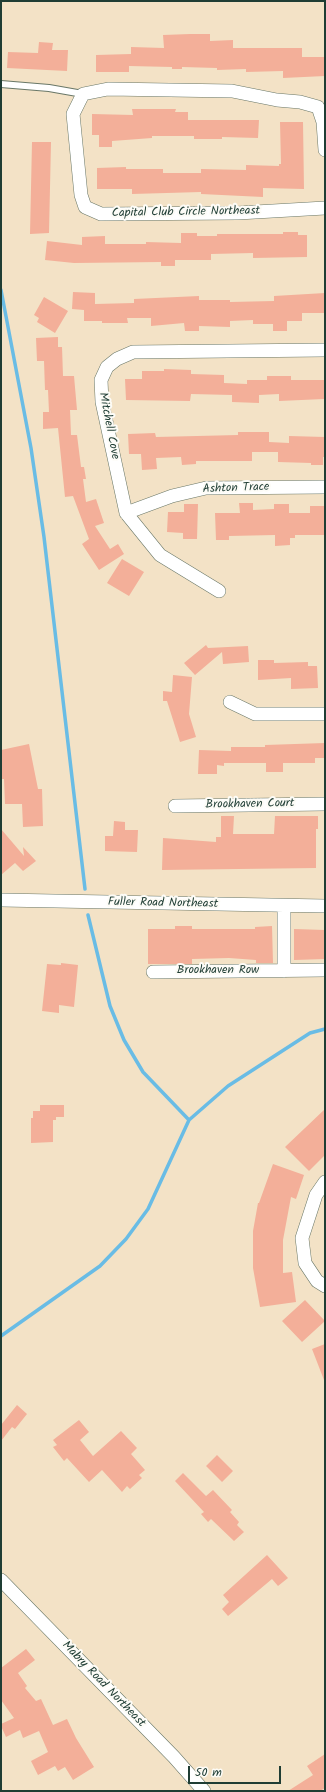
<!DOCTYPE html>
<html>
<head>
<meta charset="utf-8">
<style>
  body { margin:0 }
  #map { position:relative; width:326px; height:1792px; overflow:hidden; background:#f3e2c6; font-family:Kalam,sans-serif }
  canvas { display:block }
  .frame { position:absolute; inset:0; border:2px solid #1f3d34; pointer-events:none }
  .scale { position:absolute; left:188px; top:1766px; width:93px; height:18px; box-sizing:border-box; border:2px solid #1f3d34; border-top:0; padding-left:5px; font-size:12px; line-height:14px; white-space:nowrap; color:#1f3d34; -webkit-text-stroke:3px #fdfcf7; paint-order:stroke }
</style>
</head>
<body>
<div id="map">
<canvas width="326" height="1792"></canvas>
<div class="frame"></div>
<div class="scale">50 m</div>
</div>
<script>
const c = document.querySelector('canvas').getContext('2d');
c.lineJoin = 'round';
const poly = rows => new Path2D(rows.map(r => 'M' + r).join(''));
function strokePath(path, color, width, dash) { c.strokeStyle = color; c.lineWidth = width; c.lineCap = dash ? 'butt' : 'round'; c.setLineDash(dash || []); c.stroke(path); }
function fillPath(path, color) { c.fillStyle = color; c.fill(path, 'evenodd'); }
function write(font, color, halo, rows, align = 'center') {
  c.font = font + ' Kalam,sans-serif'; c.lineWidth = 4; c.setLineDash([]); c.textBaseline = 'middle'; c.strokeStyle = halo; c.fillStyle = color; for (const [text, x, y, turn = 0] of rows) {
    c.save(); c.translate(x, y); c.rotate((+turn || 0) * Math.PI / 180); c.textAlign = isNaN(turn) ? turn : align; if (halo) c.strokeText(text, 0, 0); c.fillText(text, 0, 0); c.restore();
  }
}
const stream = poly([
  [1,290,31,448,44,537,85,889],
  [88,915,110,1006,124,1040,143,1072,189,1120],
  [1,1336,100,1266,126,1239,148,1209,189,1120,228,1086,310,1033,325,1029]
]);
const building = poly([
  [190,34,210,34,210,41,233,40,233,48,302,48,302,57,325,57,325,76,283,78,283,71,246,72,246,69,217,70,217,68,182,67,182,69,172,69,172,67,129,66,129,72,96,72,96,55,131,54,131,47,164,48,163,35],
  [39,42,53,43,52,50,68,50,67,71,7,68,8,52,38,53],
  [132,109,176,109,175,112,188,112,188,120,259,120,258,138,222,137,222,139,194,139,194,136,152,136,152,138,112,141,112,147,99,147,99,135,92,135,92,114,133,115],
  [280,122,303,122,304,189,263,188,263,197,201,194,201,192,132,194,132,189,97,189,97,168,126,167,126,169,163,169,163,173,201,173,201,169,246,170,246,165,279,166,279,164,281,164],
  [32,142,51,142,49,233,30,234],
  [283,232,298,232,298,235,307,235,307,257,253,258,253,253,211,254,211,260,175,260,175,266,161,266,161,262,74,263,45,260,47,241,82,245,82,237,105,236,105,244,146,244,146,242,181,243,181,233,197,233,197,236,217,236,217,234,283,234],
  [73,292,95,293,95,304,134,303,134,299,199,296,199,300,230,300,230,302,274,301,274,296,325,293,325,313,302,313,302,321,287,321,287,331,273,331,273,324,253,324,253,320,230,321,230,327,199,326,199,331,185,331,184,323,151,326,151,318,127,318,128,323,102,323,102,321,84,321,84,310,72,309],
  [44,297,68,311,55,333,37,322,39,318,34,315],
  [58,337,58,347,62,347,63,376,74,376,77,410,70,410,71,435,77,435,81,467,84,467,86,479,83,479,86,502,96,499,104,523,95,526,110,549,118,544,124,554,99,570,82,544,89,539,73,496,65,497,58,428,43,429,43,412,49,412,48,390,45,390,44,361,37,361,36,338],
  [164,369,191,370,191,374,224,375,224,383,247,384,247,380,267,380,267,376,291,376,291,380,325,380,325,395,324,399,279,401,279,394,259,395,259,403,232,402,232,395,191,394,190,401,126,400,125,379,142,379,142,371,164,371],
  [238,432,269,432,269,442,289,443,289,436,325,437,325,457,323,457,323,465,311,465,311,463,278,462,278,452,252,452,252,461,196,461,196,464,182,465,181,457,156,458,157,469,142,470,141,454,129,454,128,434,155,433,156,437,238,435],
  [239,503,253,503,253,510,274,509,274,504,289,504,289,513,310,513,310,506,324,506,325,535,295,535,295,538,290,538,290,545,275,546,275,535,229,536,229,540,216,540,215,513,240,513],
  [184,504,198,504,197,539,183,539,183,533,167,532,168,512,184,512],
  [122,559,144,572,129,596,107,583],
  [206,645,208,648,248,646,249,662,223,664,222,652,195,675,184,663],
  [258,660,274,660,274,663,308,662,308,666,317,666,318,688,291,689,291,678,258,680],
  [173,675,192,677,189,714,196,737,180,742,167,701,163,701,163,691,172,692],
  [325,743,325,758,315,758,315,763,283,763,283,772,266,772,266,763,224,763,224,766,217,765,217,774,198,774,199,750,231,751,231,747,265,747,265,745],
  [29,744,38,789,42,789,43,826,23,827,22,804,5,804,4,779,1,779,1,750],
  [221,816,234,816,233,834,274,834,275,816,318,816,318,829,316,829,316,868,162,870,163,838,216,842,216,837,221,837],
  [114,821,125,822,125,830,138,830,137,852,105,851,105,836,113,836],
  [1,829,24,856,23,847,36,861,23,871,15,863,1,875],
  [175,926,192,926,192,929,255,929,255,927,272,926,273,963,256,963,256,960,229,958,192,959,192,964,148,964,148,929,175,929],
  [294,929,325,930,325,959,294,960],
  [61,963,78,965,74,1007,59,1005,59,1013,42,1011,47,964,61,965],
  [40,1105,64,1105,64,1117,56,1117,56,1120,53,1120,53,1142,31,1143,31,1118,33,1118,33,1111,40,1111],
  [325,1109,325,1155,309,1171,285,1147],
  [273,1164,304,1175,296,1199,291,1197,283,1240,283,1273,292,1272,296,1302,260,1307,253,1268,253,1231,258,1203,259,1203],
  [305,1300,325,1321,302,1342,282,1321],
  [325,1344,325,1380,324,1380,312,1349],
  [17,1405,27,1414,15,1429,12,1427,1,1441,1,1425],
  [79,1420,89,1432,80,1440,93,1456,121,1431,137,1448,131,1454,145,1470,139,1475,142,1478,130,1489,127,1486,122,1492,102,1470,89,1482,67,1458,64,1461,53,1447,57,1445,53,1440],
  [217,1455,233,1471,222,1482,206,1466],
  [183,1473,206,1496,213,1490,232,1510,230,1512,239,1522,237,1525,244,1532,234,1541,211,1519,208,1522,201,1514,204,1512,175,1481],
  [267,1555,288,1578,278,1586,272,1579,228,1616,222,1609,229,1602,223,1595],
  [26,1649,35,1660,18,1673,27,1686,25,1688,36,1701,41,1699,53,1725,67,1719,76,1738,94,1767,73,1780,65,1767,58,1771,55,1766,38,1775,31,1761,48,1752,39,1731,23,1738,20,1730,6,1737,1,1726,1,1724,14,1718,1,1700,1,1668],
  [325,1754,325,1788,320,1791,288,1791,313,1775,307,1766]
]);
const lane = poly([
  [1,84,49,88,83,94]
]);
const street = poly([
  [325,150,323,122,318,107,300,102,277,100,232,91,108,89,83,94,73,114,81,195,85,207,101,214,238,213,325,208],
  [126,513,172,496,206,488,325,487],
  [219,591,160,555,126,513,102,402,101,380,107,367,117,359,133,352,325,350],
  [230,702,255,714,325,714],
  [175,806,325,804],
  [1,900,325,906],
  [284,906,284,971],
  [153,972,325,970],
  [325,1182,316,1195,302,1238,305,1263,317,1281,325,1286],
  [1,1580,174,1757,204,1791]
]);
const streetNames = [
  ["Capital Club Circle Northeast",186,213,-1],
  ["Mitchell Cove",108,426,79],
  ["Ashton Trace",236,489,-2],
  ["Brookhaven Court",250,805,-1],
  ["Fuller Road Northeast",163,904,1],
  ["Brookhaven Row",218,971],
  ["Mabry Road Northeast",103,1685,46]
];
strokePath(stream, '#69bce5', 3.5);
fillPath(building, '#f3af99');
strokePath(lane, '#697767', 8);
strokePath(street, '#697767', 14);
strokePath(lane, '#fff', 6);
strokePath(street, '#fff', 13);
write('12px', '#1f3d34', '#fdfcf7', streetNames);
</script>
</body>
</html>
